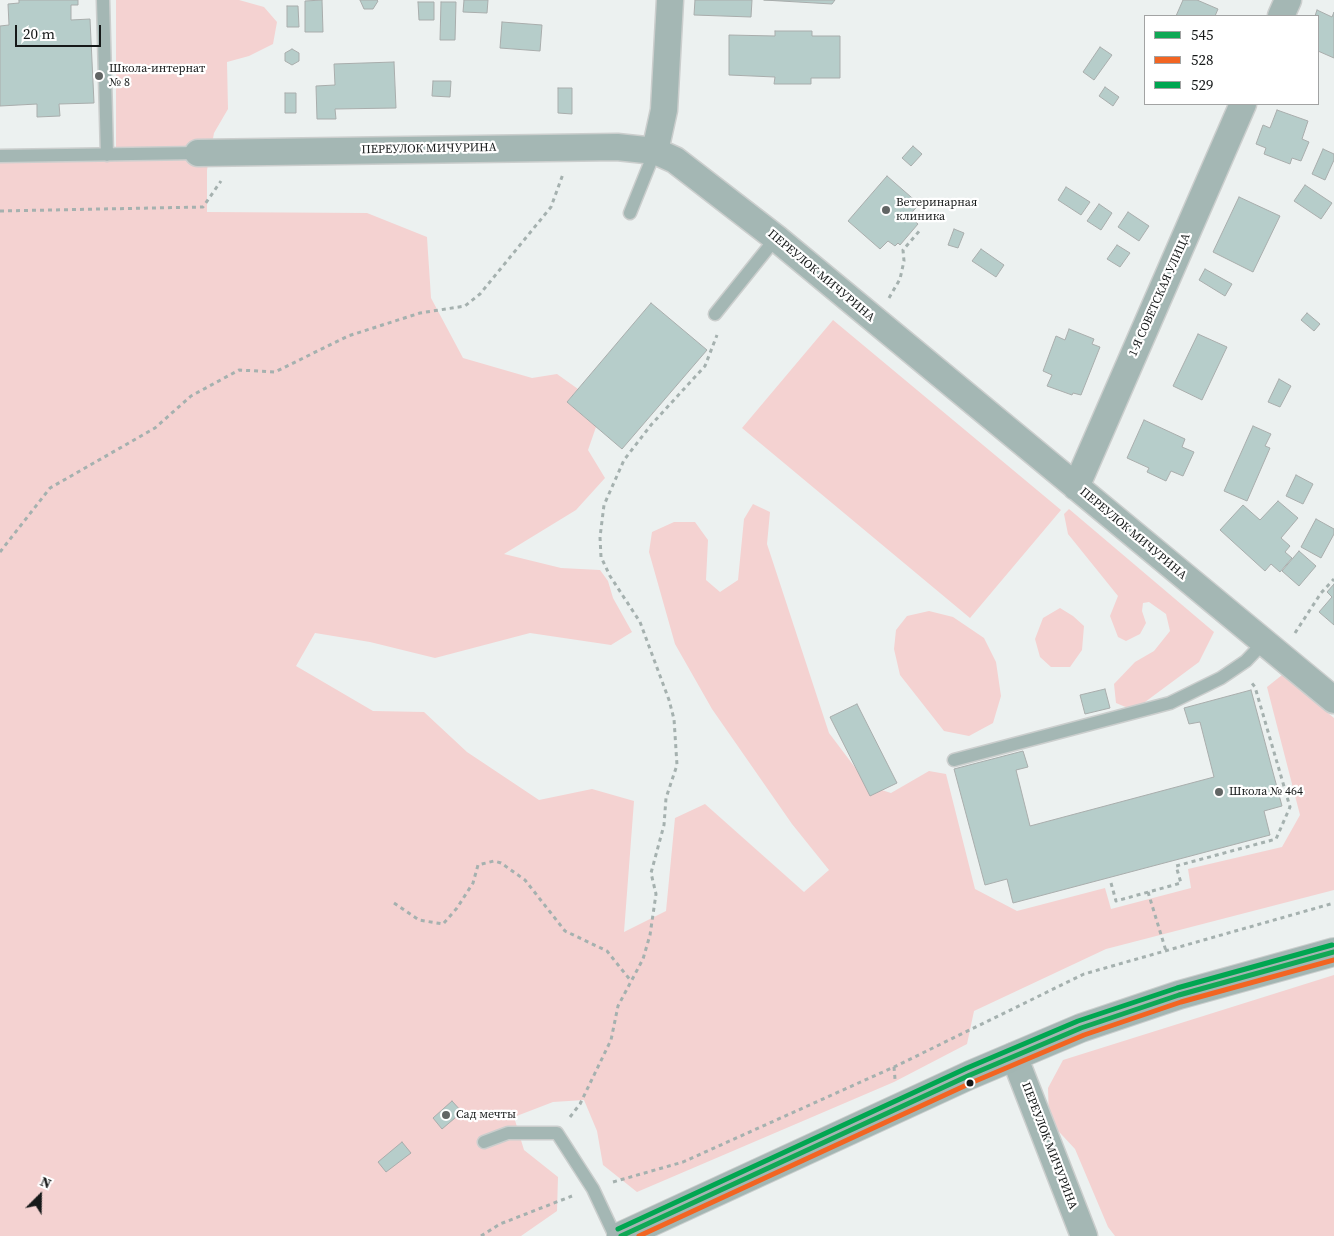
<!DOCTYPE html>
<html>
<head>
<meta charset="utf-8">
<style>
  body { margin:0 }
  #map { position:relative; width:1334px; height:1236px; overflow:hidden; background:#ecf1f0; font-family:"Source Serif 4",serif }
  canvas { display:block }
  .legend { position:absolute; left:1144px; top:15px; width:175px; height:90px; box-sizing:border-box; background:#fff; border:1px solid #a2a3a3; margin:0; padding:6px 9px; list-style:none; font-size:15px; color:#161919 }
  .legend li { display:flex; align-items:center; gap:10px; height:25px }
  .legend b { width:25px; border:1px solid #a2a3a3 }
  .north { position:absolute; left:15px; top:1171px; width:50px; height:50px; -webkit-text-stroke:4px #fff; paint-order:stroke; rotate:23deg; font-size:14px; font-weight:700; line-height:20px; text-align:center; color:#161919 }
  .north::after { content:''; display:block; margin:auto; width:18px; height:22px; background:#161919; clip-path:polygon(50% 0,100% 100%,50% 72%,0 100%) }
  .scale { position:absolute; left:15px; top:25px; width:86px; height:22px; box-sizing:border-box; border:2px solid #161919; border-top:0; padding-left:6px; font-size:15px; line-height:18px; white-space:nowrap; color:#161919; -webkit-text-stroke:4px #fff; paint-order:stroke }
</style>
</head>
<body>
<div id="map">
<canvas width="1334" height="1236"></canvas>
<ul class="legend">
<li><b style="height:6px;background:#10a855"></b>545</li>
<li><b style="height:6px;background:#f26522"></b>528</li>
<li><b style="height:6px;background:#00a651"></b>529</li>
</ul>
<div class="north">N</div>
<div class="scale">20 m</div>
</div>
<script>
const c = document.querySelector('canvas').getContext('2d');
c.lineJoin = 'round';
function fillPath(path, color) { c.fillStyle = color; c.fill(path, 'evenodd'); }
const poly = rows => new Path2D(rows.map(r => 'M' + r).join(''));
function strokePath(path, color, width, dash) { c.strokeStyle = color; c.lineWidth = width; c.lineCap = dash ? 'butt' : 'round'; c.setLineDash(dash || []); c.stroke(path); }
function write(font, color, halo, rows, align = 'center') {
  c.font = font + ' "Source Serif 4",serif'; c.lineWidth = 4.5; c.setLineDash([]); c.textBaseline = 'middle'; c.strokeStyle = halo; c.fillStyle = color; for (const [text, x, y, turn = 0] of rows) {
    c.save(); c.translate(x, y); c.rotate((+turn || 0) * Math.PI / 180); c.textAlign = isNaN(turn) ? turn : align; if (halo) c.strokeText(text, 0, 0); c.fillText(text, 0, 0); c.restore();
  }
}
const green = poly([
  [116,0,239,0,264,7,277,22,273,44,249,56,227,62,228,109,214,133,207,170,207,212,367,213,427,237,431,298,463,358,532,378,557,374,578,389,567,402,596,427,588,450,605,478,576,510,504,554,561,568,600,570,608,581,613,598,632,632,611,645,530,633,435,658,370,642,315,633,296,666,373,711,424,712,467,752,539,800,592,789,634,801,624,932,666,911,675,818,705,804,804,892,829,870,792,824,712,709,675,644,649,552,652,532,674,522,695,522,708,540,706,580,720,592,738,580,744,519,753,504,770,512,767,544,829,733,869,786,891,793,929,771,946,774,975,889,1017,911,1105,888,1111,909,1191,888,1188,869,1282,847,1300,815,1267,687,1282,675,1334,718,1334,890,1106,949,974,1011,967,1044,894,1082,637,1192,603,1165,597,1131,584,1100,553,1102,514,1117,524,1150,558,1177,557,1211,521,1236,0,1236,0,160,116,156],
  [833,320,1061,510,970,618,742,428],
  [1069,509,1214,632,1199,662,1141,705,1128,708,1116,703,1114,684,1135,662,1154,651,1170,631,1166,614,1149,602,1143,603,1142,611,1146,623,1140,634,1126,641,1118,637,1110,616,1118,596,1068,534,1064,514],
  [1060,608,1073,616,1084,626,1082,650,1070,667,1051,667,1040,657,1035,639,1043,618],
  [929,611,953,617,984,638,996,662,1001,696,993,723,969,736,944,731,900,675,894,649,896,630,907,616],
  [1334,975,1334,1236,1115,1236,1108,1227,1075,1149,1049,1121,1048,1088,1063,1060]
]);
const building = poly([
  [19,0,78,0,78,5,71,5,71,20,90,19,94,103,59,104,60,116,37,117,37,104,0,106,0,26,9,25,8,4,19,3,19,0],
  [322,0,323,32,305,32,305,1,322,0],
  [360,0,377,0,378,1,373,9,364,9,360,0],
  [464,0,488,0,487,13,463,12,464,0],
  [695,0,752,0,751,17,694,15,695,0],
  [764,0,835,0,832,4,764,0],
  [1183,0,1197,0,1218,9,1215,16,1176,16,1183,0],
  [418,2,434,2,434,20,419,20,418,2],
  [441,2,456,2,455,40,440,40,441,2],
  [287,6,298,6,299,27,287,27,287,6],
  [1317,10,1332,17,1334,12,1334,58,1318,51,1318,16,1315,16,1317,10],
  [502,22,542,25,540,51,500,48,502,22],
  [775,31,812,31,812,36,840,36,840,78,811,78,811,84,774,84,775,77,729,75,729,35,775,36,775,31],
  [1100,47,1112,55,1094,80,1083,72,1100,47],
  [292,49,299,53,299,61,292,65,285,61,285,53,292,49],
  [394,62,396,108,335,109,336,119,317,119,316,86,335,85,334,64,394,62],
  [433,81,451,81,450,97,432,96,433,81],
  [1105,87,1119,97,1113,106,1099,96,1105,87],
  [558,88,572,88,572,114,558,113,558,88],
  [285,93,296,93,296,113,285,113,285,93],
  [1277,110,1308,121,1302,139,1309,142,1301,161,1292,158,1290,164,1264,154,1266,148,1256,144,1263,125,1270,128,1277,110],
  [913,146,922,154,911,166,902,158,913,146],
  [1323,149,1334,154,1334,160,1325,180,1312,174,1323,149],
  [887,176,919,204,909,216,918,224,900,245,898,243,895,246,888,241,880,249,848,221,887,176],
  [1305,185,1332,203,1321,219,1294,201,1305,185],
  [1066,187,1090,202,1081,215,1058,200,1066,187],
  [1239,197,1280,216,1253,272,1213,252,1239,197],
  [1099,204,1112,213,1101,230,1087,221,1099,204],
  [1128,212,1149,226,1139,241,1118,227,1128,212],
  [954,229,964,233,958,248,948,245,954,229],
  [1117,245,1130,253,1120,267,1107,259,1117,245],
  [981,249,1004,265,996,277,972,261,981,249],
  [1205,269,1232,284,1225,296,1199,280,1205,269],
  [651,303,707,350,622,449,567,402,651,303],
  [1307,313,1320,324,1314,331,1301,320,1307,313],
  [1069,329,1094,339,1092,344,1100,347,1081,395,1073,393,1072,395,1047,386,1052,375,1043,371,1056,336,1065,340,1069,329],
  [1198,334,1227,347,1202,400,1173,386,1198,334],
  [1279,379,1291,386,1280,407,1268,402,1279,379],
  [1144,420,1185,439,1182,447,1194,452,1183,476,1171,471,1166,481,1147,472,1149,468,1127,458,1144,420],
  [1253,426,1271,434,1265,446,1270,448,1247,501,1224,491,1253,426],
  [1296,475,1313,484,1303,504,1286,496,1296,475],
  [1278,501,1298,518,1281,538,1290,546,1285,552,1292,558,1280,572,1271,564,1265,571,1220,530,1243,505,1260,520,1278,501],
  [1316,519,1334,529,1334,534,1321,558,1301,547,1316,519],
  [1299,551,1316,566,1299,586,1282,571,1299,551],
  [1334,584,1334,625,1319,612,1332,597,1327,592,1334,584],
  [1105,689,1110,708,1085,714,1080,695,1105,689],
  [1251,690,1282,806,1264,811,1270,835,1013,903,1007,879,985,885,954,769,1023,751,1028,767,1016,770,1030,826,1214,777,1200,722,1189,724,1184,708,1251,690],
  [857,704,897,783,870,796,830,717,857,704],
  [452,1101,462,1112,442,1129,433,1118,452,1101],
  [402,1142,411,1153,386,1172,378,1162,402,1142]
]);
const path = poly([
  [0,211,203,207,221,181],
  [889,298,900,279,904,261,903,250,921,229],
  [0,552,50,488,155,428,191,396,239,370,275,372,348,336,420,313,465,306,480,294,551,207,563,174],
  [1295,633,1321,593,1334,579],
  [1111,883,1116,901,1181,883,1176,866,1276,839,1290,807,1255,687,1251,682],
  [1148,892,1166,951],
  [394,903,419,920,443,924,457,908,473,883,478,865,494,861,501,863,525,880,565,931,607,951,631,981],
  [894,1067,895,1079],
  [570,1117,580,1104,611,1040,618,1006,643,959,650,935,656,894,651,873,664,825,666,798,677,765,674,719,669,700,640,622,610,576,601,557,600,537,604,505,624,460,651,425,705,366,717,335],
  [613,1182,683,1162,894,1067,1084,974,1334,903],
  [481,1236,500,1224,572,1196]
]);
const lane = poly([
  [103,0,107,155],
  [0,156,198,153],
  [630,213,655,151],
  [715,314,776,238],
  [954,760,1170,703,1221,678,1246,661,1264,642],
  [484,1142,508,1133,557,1133,593,1189,615,1236]
]);
const street = poly([
  [1281,16,1288,0],
  [655,151,664,110,670,0],
  [198,153,617,147,655,151,675,160,776,238,1334,700],
  [1076,487,1243,104],
  [1014,1056,1084,1236]
]);
const secondary = poly([
  [621,1236,970,1075,1081,1028,1179,995,1334,952]
]);
const bus1 = poly([
  [621,1236,970,1075,1081,1028,1179,995,1334,952]
]);
const bus2 = poly([
  [639,1236,973,1082,1084,1035,1181,1002,1334,960]
]);
const bus3 = poly([
  [618,1229,967,1068,1078,1021,1177,988,1332,945]
]);
const markers = [
  [99,76,5,"#616564"],
  [886,210,5,"#616564"],
  [1219,792,5,"#616564"],
  [970,1083,4.5,"#161919"],
  [446,1115,5,"#616564"]
];
const poiNames = [
  ["Школа-интернат",109,69],
  ["№ 8",109,83],
  ["Ветеринарная",896,203],
  ["клиника",896,217],
  ["Школа № 464",1229,792],
  ["Сад мечты",456,1115]
];
const streetNames = [
  ["ПЕРЕУЛОК МИЧУРИНА",429,149,-1],
  ["ПЕРЕУЛОК МИЧУРИНА",821,276,40],
  ["1-Я СОВЕТСКАЯ УЛИЦА",1160,295,-66],
  ["ПЕРЕУЛОК МИЧУРИНА",1133,534,40],
  ["ПЕРЕУЛОК МИЧУРИНА",1049,1146,69]
];
fillPath(green, '#f4d2d1');
fillPath(building, '#b6cdca');
strokePath(building, '#a9adac', 1);
strokePath(lane, '#cbcecd', 15);
strokePath(street, '#cbcecd', 29);
strokePath(secondary, '#cbcecd', 30);
strokePath(path, '#a5b1af', 3, [4, 4]);
strokePath(lane, '#a4b7b4', 12);
strokePath(street, '#a4b7b4', 26);
strokePath(secondary, '#a3b6b3', 28);
strokePath(bus1, '#10a855', 5);
strokePath(bus2, '#f26522', 5);
strokePath(bus3, '#00a651', 5);
for (const [x, y, r, color] of markers) { const dot = new Path2D(); dot.arc(x, y, r, 0, 2 * Math.PI); c.fillStyle = color; c.fill(dot); strokePath(dot, '#fff', 2); }
write('12px', '#161919', '#fff', poiNames, 'left');
write('12px', '#161919', '#fff', streetNames);
</script>
</body>
</html>
